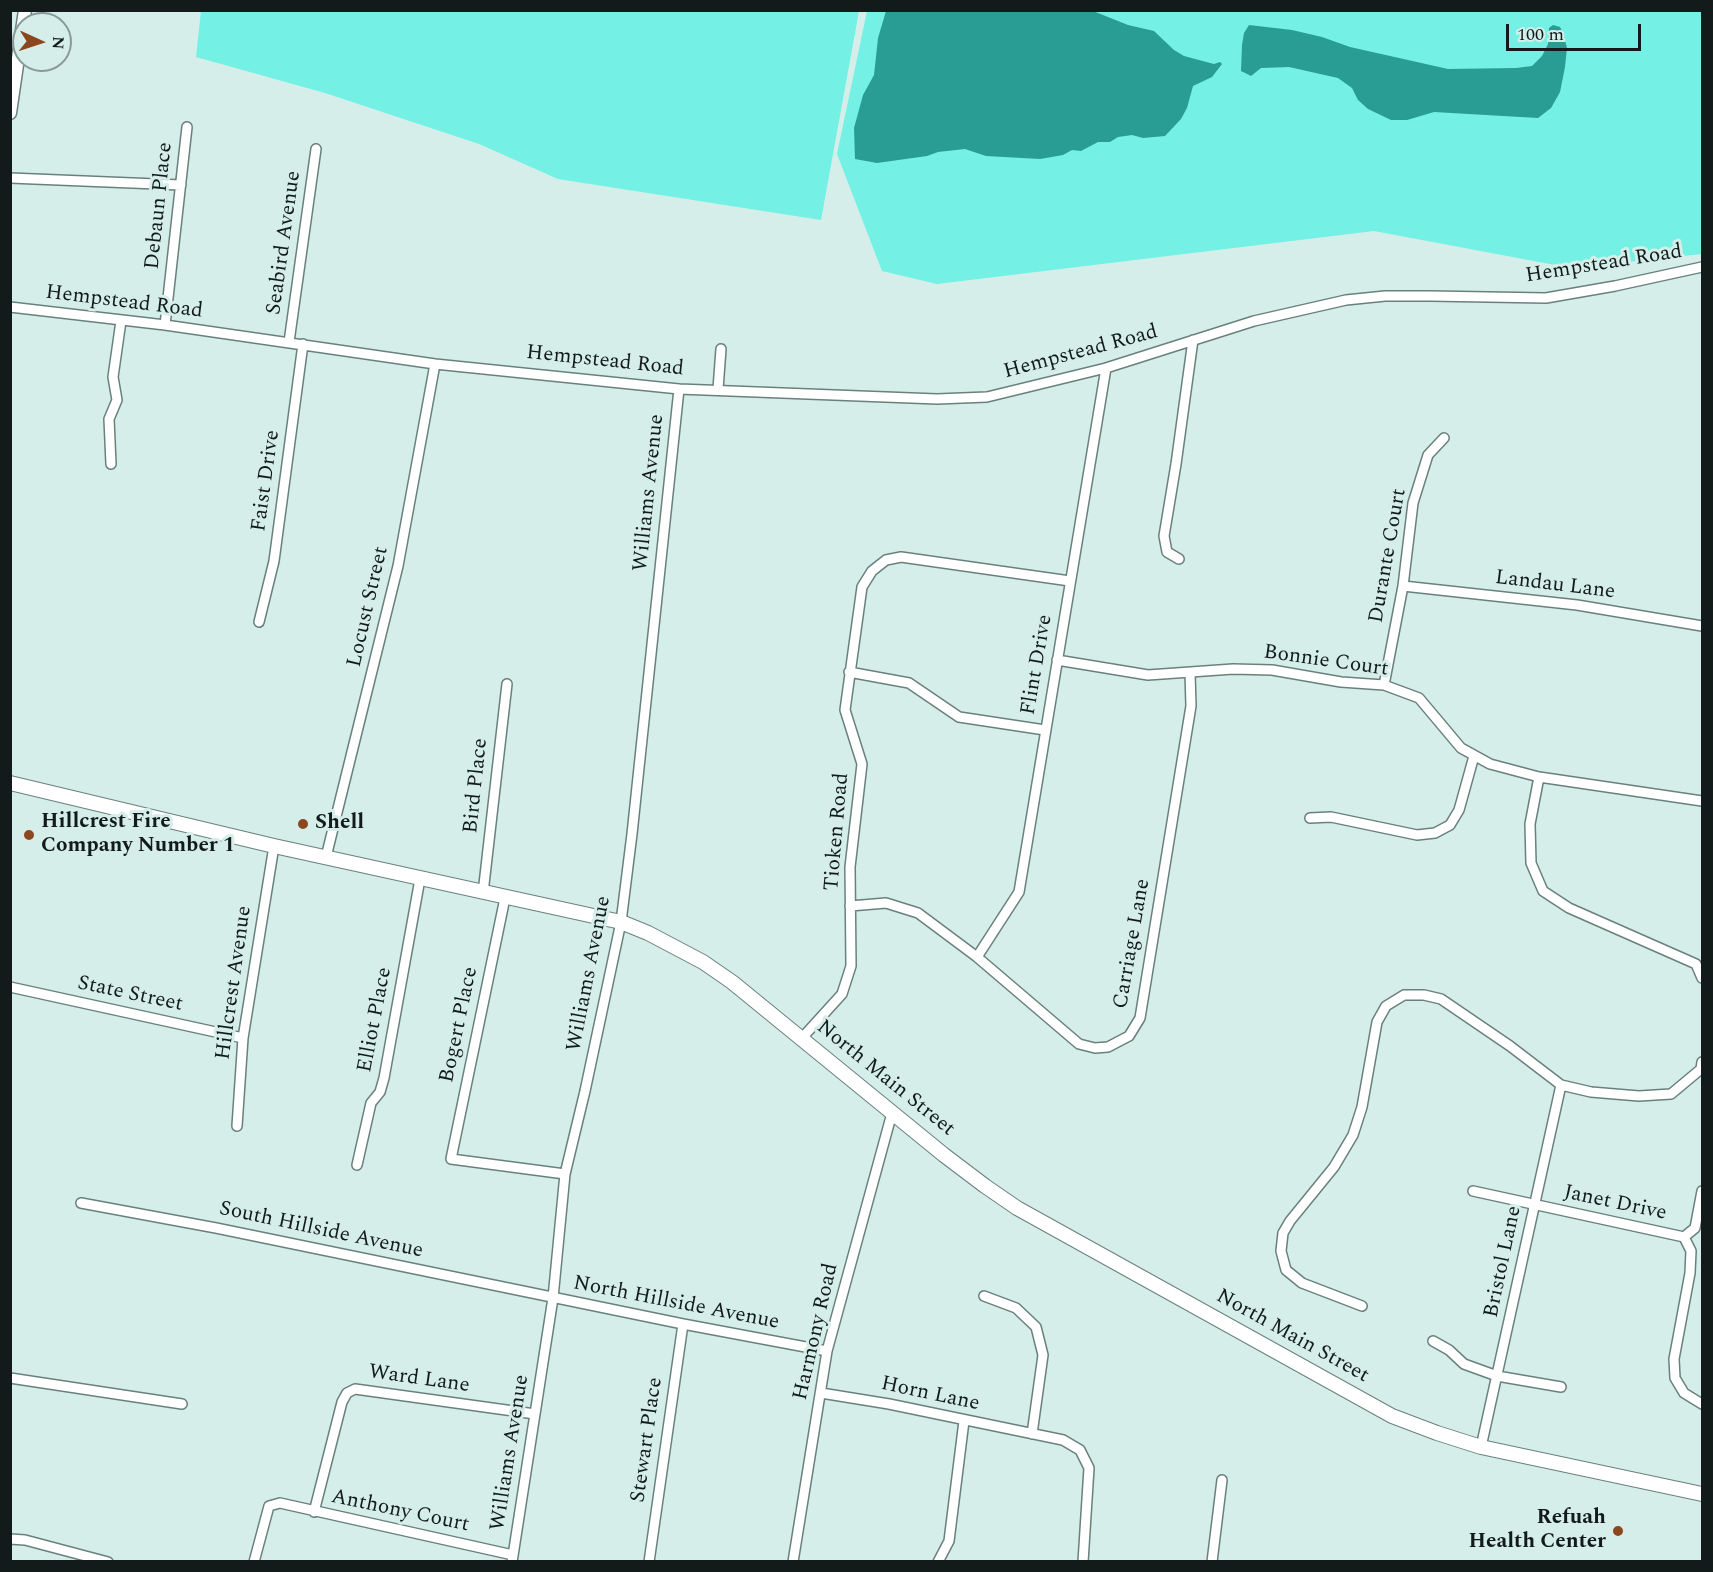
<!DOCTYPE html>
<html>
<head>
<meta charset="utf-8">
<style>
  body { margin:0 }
  #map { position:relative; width:1713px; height:1572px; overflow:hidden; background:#d5eeea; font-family:Spectral,serif }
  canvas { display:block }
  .frame { position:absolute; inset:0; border:12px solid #121b1a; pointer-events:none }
  .north { position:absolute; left:12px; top:12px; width:60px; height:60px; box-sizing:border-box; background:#d5eeea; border:2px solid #879a97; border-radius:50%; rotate:93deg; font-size:16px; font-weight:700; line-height:24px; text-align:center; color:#121b1a }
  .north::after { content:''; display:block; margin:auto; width:21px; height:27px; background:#8c471e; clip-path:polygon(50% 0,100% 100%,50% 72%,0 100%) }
  .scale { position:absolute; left:1506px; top:24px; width:135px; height:27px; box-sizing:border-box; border:3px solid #121b1a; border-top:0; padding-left:8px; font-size:18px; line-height:21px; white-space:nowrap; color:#121b1a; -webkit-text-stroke:4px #d5eeea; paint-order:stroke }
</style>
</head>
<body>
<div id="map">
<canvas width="1713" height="1572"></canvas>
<div class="frame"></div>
<div class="north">N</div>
<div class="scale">100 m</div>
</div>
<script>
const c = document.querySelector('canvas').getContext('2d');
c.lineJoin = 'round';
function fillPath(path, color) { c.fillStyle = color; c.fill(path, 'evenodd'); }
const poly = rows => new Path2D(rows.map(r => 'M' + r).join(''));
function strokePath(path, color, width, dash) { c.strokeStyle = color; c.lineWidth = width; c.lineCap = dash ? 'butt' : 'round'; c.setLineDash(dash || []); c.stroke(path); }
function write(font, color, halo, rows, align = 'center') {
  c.font = font + ' Spectral,serif'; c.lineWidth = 6; c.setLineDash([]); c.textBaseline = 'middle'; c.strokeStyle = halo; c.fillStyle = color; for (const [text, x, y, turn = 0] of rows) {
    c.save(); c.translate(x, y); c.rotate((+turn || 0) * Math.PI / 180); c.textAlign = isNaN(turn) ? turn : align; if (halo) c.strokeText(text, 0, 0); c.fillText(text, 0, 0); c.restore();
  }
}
const green = poly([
  [201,11,201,10,859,11,821,220,558,179,479,144,325,93,196,57],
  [867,11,1702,11,1702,254,1571,268,1374,231,937,284,882,271,837,154]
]);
const water = poly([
  [886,11,1093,11,1128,25,1154,31,1174,50,1184,56,1214,64,1220,62,1222,64,1212,77,1193,86,1187,108,1181,119,1165,136,1143,138,1132,135,1118,137,1110,142,1098,142,1081,151,1072,150,1063,155,1040,159,986,156,965,149,938,152,927,156,877,163,855,159,854,128,863,95,874,75,878,38],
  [1249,25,1292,30,1322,37,1350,47,1448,69,1516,68,1532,66,1542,56,1548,44,1549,28,1553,25,1560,27,1563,33,1567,48,1565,67,1560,92,1551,108,1538,118,1434,112,1407,120,1391,120,1368,109,1358,100,1352,88,1338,78,1289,67,1261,68,1251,76,1241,71,1242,45,1244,33]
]);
const minor = poly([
  [10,178,181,185],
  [10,307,165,325,435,364,679,389,937,399,987,397,1106,368,1254,321,1346,300,1385,296,1430,296,1546,298,1615,286,1702,267],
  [165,325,187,127],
  [289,342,316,149],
  [718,389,721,349],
  [111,464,109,419,117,400,113,377,121,321],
  [1179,559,1167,552,1164,536,1176,464,1193,340],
  [1403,586,1577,605,1702,626],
  [259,622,274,561,303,344],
  [1057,660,1148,675,1233,669,1272,670,1341,682,1384,685,1419,698,1461,748,1490,764,1539,777,1702,801],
  [849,672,909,683,959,717,1045,730],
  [1384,685,1403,586,1413,503,1428,455,1444,438],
  [1539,777,1530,824,1531,863,1543,891,1569,908,1696,964,1702,978],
  [1310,818,1331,817,1417,835,1435,833,1450,825,1459,810,1474,756],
  [326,857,398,566,435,364],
  [483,893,507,684],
  [505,898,451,1159,565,1174],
  [850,906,886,903,918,913,977,957,1079,1044,1095,1048,1108,1047,1129,1036,1140,1018,1191,706,1190,673],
  [977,957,1019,892,1106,368],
  [10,987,243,1038],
  [802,1038,842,994,851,966,850,867,862,764,845,710,862,587,872,571,886,560,901,557,1070,581],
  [237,1126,243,1038,274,846],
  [357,1165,371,1103,380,1092,384,1078,420,879],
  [1473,1191,1684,1237],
  [81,1203,216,1228,683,1324,827,1351],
  [1684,1237,1691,1251,1690,1273,1674,1359,1675,1378,1684,1393,1702,1404],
  [1684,1237,1695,1228,1702,1191],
  [984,1296,1016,1308,1036,1327,1043,1355,1032,1434],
  [1362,1306,1302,1283,1286,1270,1281,1251,1283,1233,1290,1221,1334,1167,1353,1135,1362,1107,1377,1022,1386,1006,1404,995,1424,995,1441,999,1510,1046,1561,1085,1591,1092,1639,1096,1671,1094,1701,1069,1702,1062],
  [1433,1341,1449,1350,1464,1364,1497,1376,1561,1387],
  [10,1378,182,1404],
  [821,1393,889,1404,1063,1440,1080,1450,1089,1468,1083,1562],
  [1481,1447,1561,1085],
  [314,1512,342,1402,347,1393,355,1389,535,1414],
  [10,1539,25,1540,108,1562],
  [254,1562,269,1506,280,1503,513,1555],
  [512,1562,553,1298,565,1174,585,1091,621,922,632,834,679,389],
  [649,1562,683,1324],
  [793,1562,827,1351,892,1113],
  [938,1562,949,1541,964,1421],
  [1212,1562,1222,1480]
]);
const tertiary = poly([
  [10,113,25,10]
]);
const secondary = poly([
  [10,783,274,846,621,922,648,933,703,962,732,982,944,1155,985,1186,1017,1208,1392,1416,1437,1433,1481,1447,1702,1494]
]);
const markers = [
  [303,824,6,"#8c471e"],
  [29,835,6,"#8c471e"],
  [1618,1531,6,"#8c471e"]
];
const streetNames = [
  ["Debaun Place",160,206,-84],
  ["Seabird Avenue",285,243,-82],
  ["Hempstead Road",1604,265,-9],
  ["Hempstead Road",124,303,7],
  ["Hempstead Road",1081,353,-15],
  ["Hempstead Road",605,362,6],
  ["Faist Drive",267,481,-82],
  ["Williams Avenue",650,493,-84],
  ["Durante Court",1389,556,-80],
  ["Landau Lane",1555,586,7],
  ["Locust Street",369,607,-77],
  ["Bonnie Court",1326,662,8],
  ["Flint Drive",1038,665,-80],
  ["Bird Place",477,786,-84],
  ["Tioken Road",838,832,-85],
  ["Carriage Lane",1133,944,-80],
  ["Williams Avenue",590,974,-79],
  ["Hillcrest Avenue",235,983,-82],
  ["State Street",130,995,12],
  ["Elliot Place",376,1020,-79],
  ["Bogert Place",460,1025,-78],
  ["North Main Street",885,1079,39],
  ["Janet Drive",1615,1204,12],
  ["South Hillside Avenue",321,1231,12],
  ["Bristol Lane",1504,1262,-78],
  ["North Hillside Avenue",676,1304,11],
  ["Harmony Road",817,1332,-77],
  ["North Main Street",1292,1337,29],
  ["Ward Lane",419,1380,8],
  ["Horn Lane",930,1395,12],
  ["Stewart Place",648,1440,-82],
  ["Williams Avenue",511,1453,-81],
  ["Anthony Court",400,1512,12]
];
const poiNames = [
  ["Hillcrest Fire",41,823],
  ["Company Number 1",41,847],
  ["Shell",315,824],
  ["Refuah",1606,1519,"right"],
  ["Health Center",1606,1543,"right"]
];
fillPath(green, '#74f0e4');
fillPath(water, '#299c93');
strokePath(minor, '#6a807d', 12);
strokePath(tertiary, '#6a807d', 15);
strokePath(secondary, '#6a807d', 16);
strokePath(minor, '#fff', 9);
strokePath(tertiary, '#fff', 12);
strokePath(secondary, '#fff', 14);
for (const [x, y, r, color] of markers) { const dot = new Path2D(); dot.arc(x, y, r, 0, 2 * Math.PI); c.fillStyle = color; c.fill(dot); strokePath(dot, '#d5eeea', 2); }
write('21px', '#121b1a', '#d5eeea', streetNames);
write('bold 21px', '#121b1a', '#d5eeea', poiNames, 'left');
</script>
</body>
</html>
